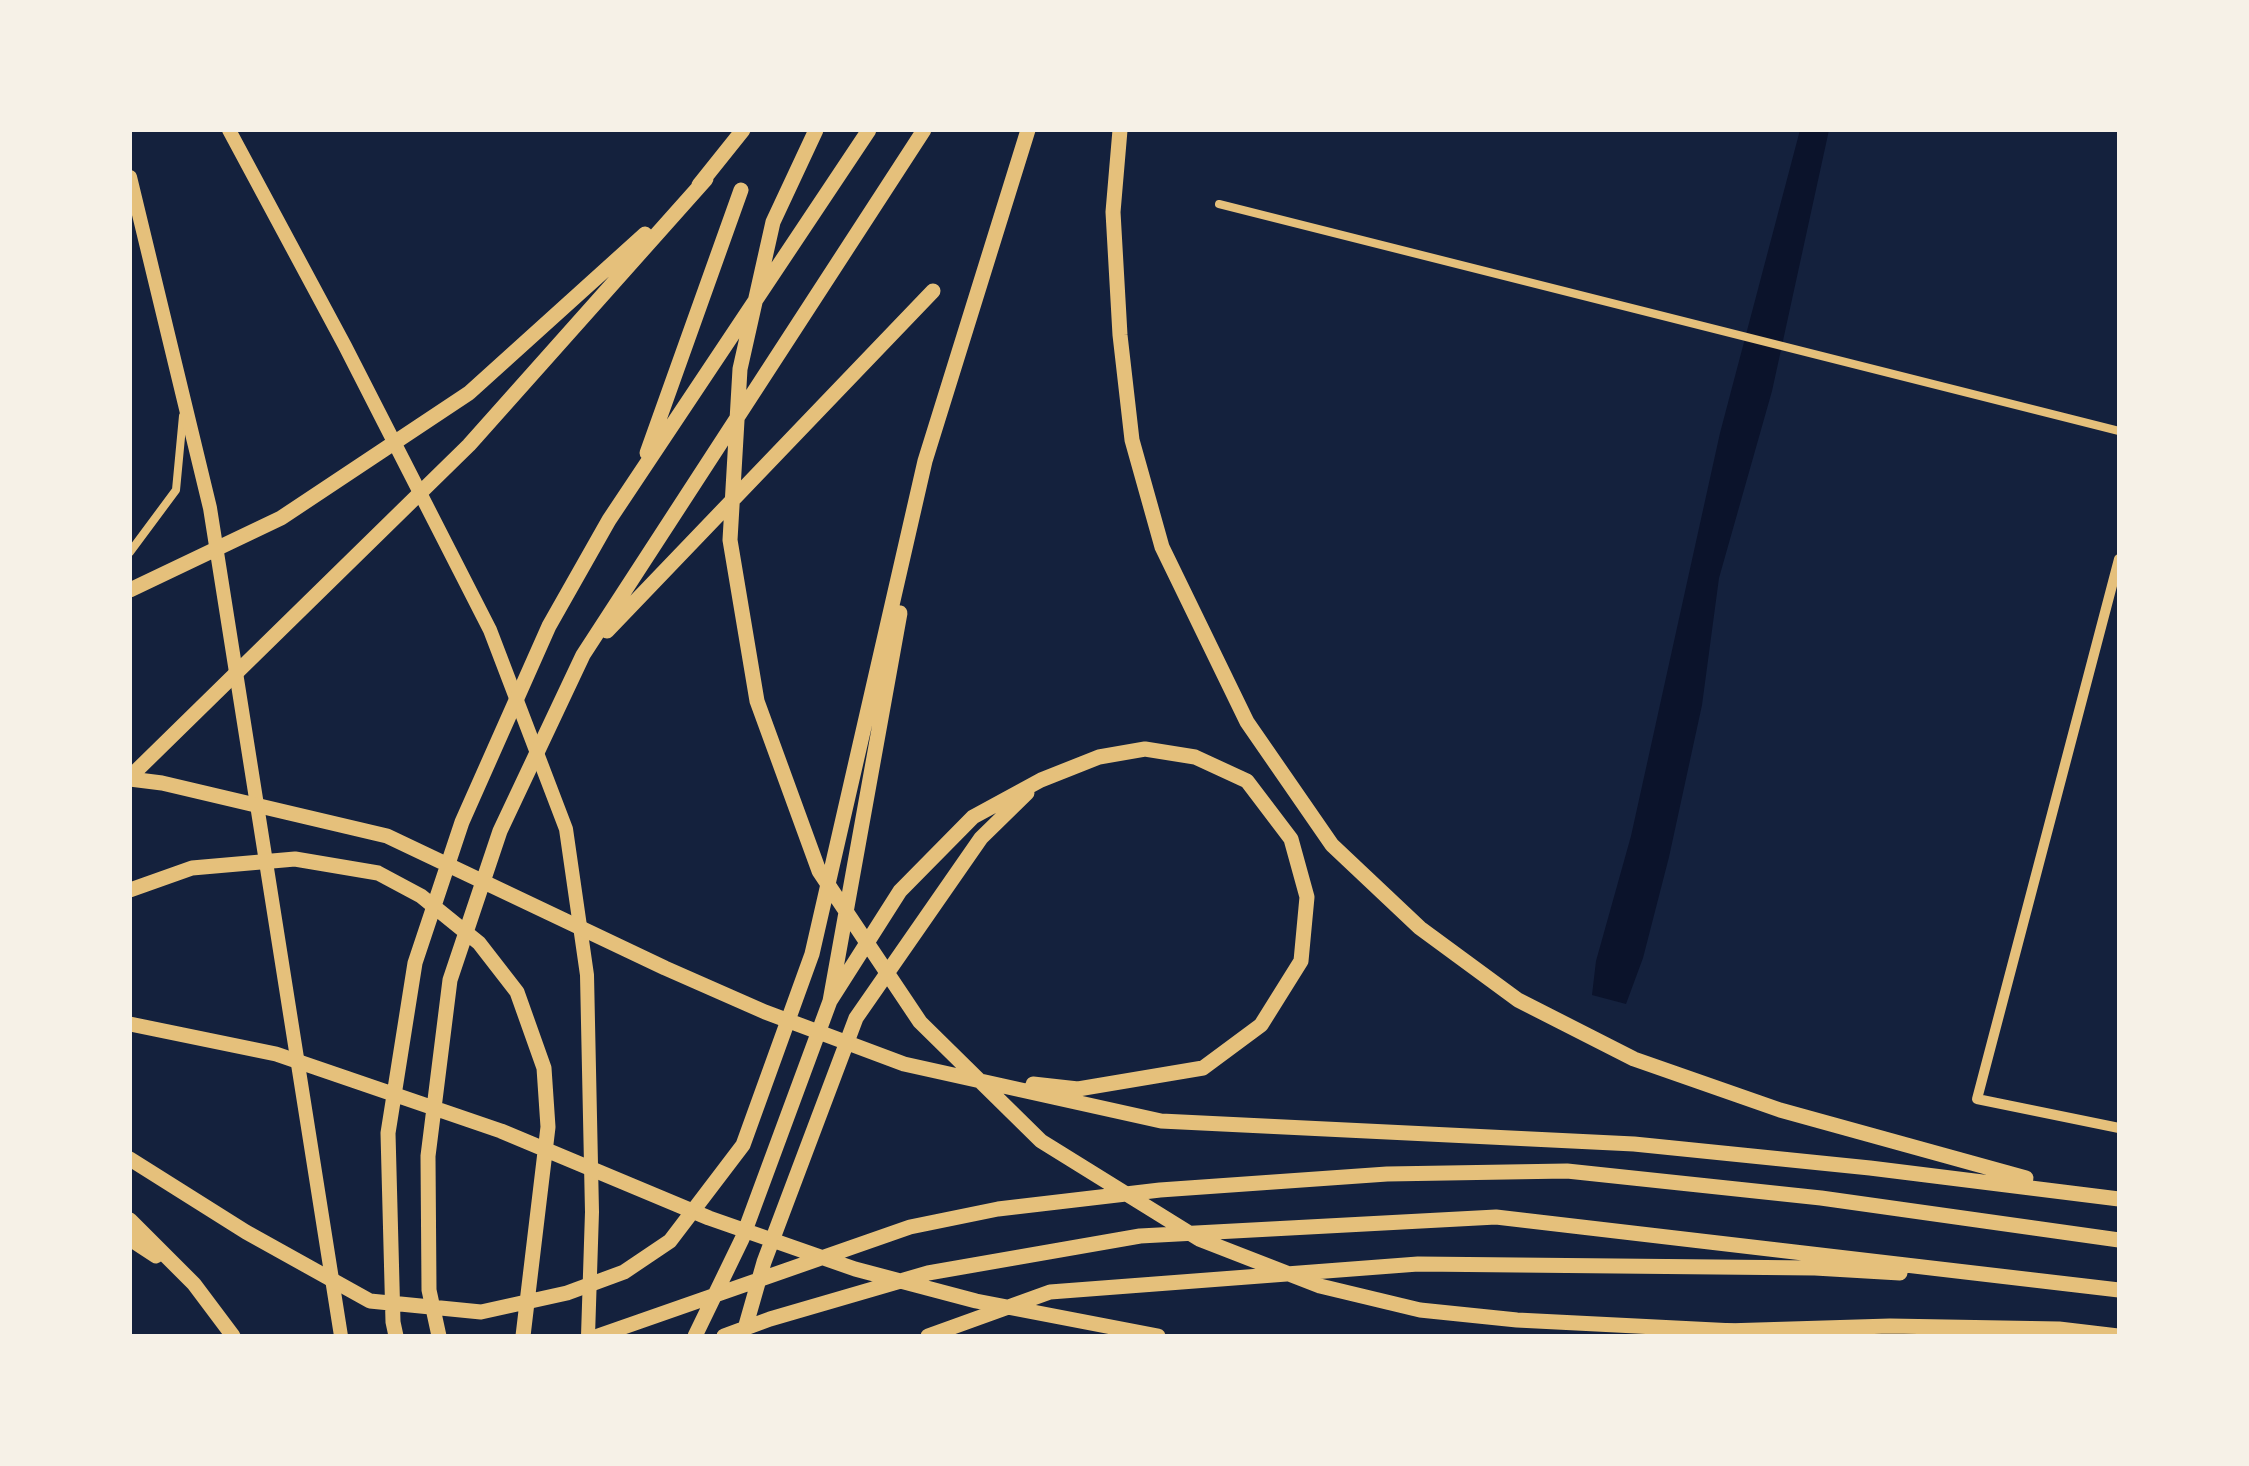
<!DOCTYPE html>
<html>
<head>
<meta charset="utf-8">
<style>
  body { margin:0 }
  #map { position:relative; width:2249px; height:1466px; overflow:hidden; background:#14213d; font-family:"Public Sans",sans-serif }
  canvas { display:block }
  .frame { position:absolute; inset:0; border:132px solid #f6f1e7; pointer-events:none }
</style>
</head>
<body>
<div id="map">
<canvas width="2249" height="1466"></canvas>
<div class="frame"></div>
</div>
<script>
const c = document.querySelector('canvas').getContext('2d');
c.lineJoin = 'round';
function fillPath(path, color) { c.fillStyle = color; c.fill(path, 'evenodd'); }
const poly = rows => new Path2D(rows.map(r => 'M' + r).join(''));
function strokePath(path, color, width, dash) { c.strokeStyle = color; c.lineWidth = width; c.lineCap = dash ? 'butt' : 'round'; c.setLineDash(dash || []); c.stroke(path); }
const water = poly([
  [1800,130,1829,130,1772,391,1719,578,1702,705,1669,857,1643,958,1626,1004,1592,995,1596,961,1631,836,1720,433]
]);
const minor = poly([
  [1219,204,2119,431],
  [130,552,176,490,183,416]
]);
const tertiary = poly([
  [2119,559,1977,1099,2119,1128]
]);
const trunk = poly([
  [229,130,345,346,490,630,566,829,587,975,592,1212,588,1336],
  [130,177,210,508,341,1336]
]);
const motorway = poly([
  [816,130,773,222,740,369,730,540,757,701,819,871,920,1022,1041,1141,1199,1239,1320,1286,1420,1310,1517,1320,1735,1331],
  [1120,130,1113,212,1120,335,1132,440,1162,547,1247,722,1332,845,1420,928,1518,1000,1634,1059,1780,1110,2026,1178],
  [699,185,743,130],
  [647,453,741,190],
  [130,590,281,518,469,393,645,234],
  [607,631,933,291],
  [130,777,469,445,706,179],
  [130,779,162,783,387,836,665,968,765,1012,904,1064,1161,1121,1634,1144,1870,1168,2119,1199],
  [130,890,192,868,295,859,378,873,421,896,479,943,517,992,544,1068,548,1127,523,1336],
  [830,1001,900,891,973,817,1041,780,1099,757,1145,749,1195,757,1247,781,1291,839,1307,897,1301,961,1261,1025,1203,1068,1078,1089,1033,1084],
  [130,1024,276,1054,501,1131,709,1218,855,1269,976,1301,1158,1336],
  [130,1159,246,1232,370,1301,481,1312,567,1293,624,1272,670,1241,743,1145,812,954,925,461,1028,130],
  [130,1220,194,1284,233,1336],
  [130,1239,156,1256],
  [1725,1331,1890,1326,2059,1329,2118,1336],
  [744,1332,764,1262,856,1018,981,838,1027,793],
  [396,1336,393,1322,388,1133,415,963,462,822,549,626,609,520,869,130],
  [439,1336,429,1290,428,1156,450,980,500,831,583,655,924,130],
  [598,1336,910,1227,998,1209,1160,1190,1387,1174,1567,1171,1821,1198,2119,1240],
  [695,1336,742,1239,830,1001,900,613],
  [724,1336,770,1319,928,1273,1140,1236,1496,1217,2119,1290],
  [928,1336,1050,1292,1418,1264,1815,1268,1900,1273]
]);
fillPath(water, '#0b132b');
strokePath(minor, '#e5c07b', 8);
strokePath(tertiary, '#e5c07b', 10);
strokePath(trunk, '#e5c07b', 14);
strokePath(motorway, '#e5c07b', 15);
</script>
</body>
</html>
